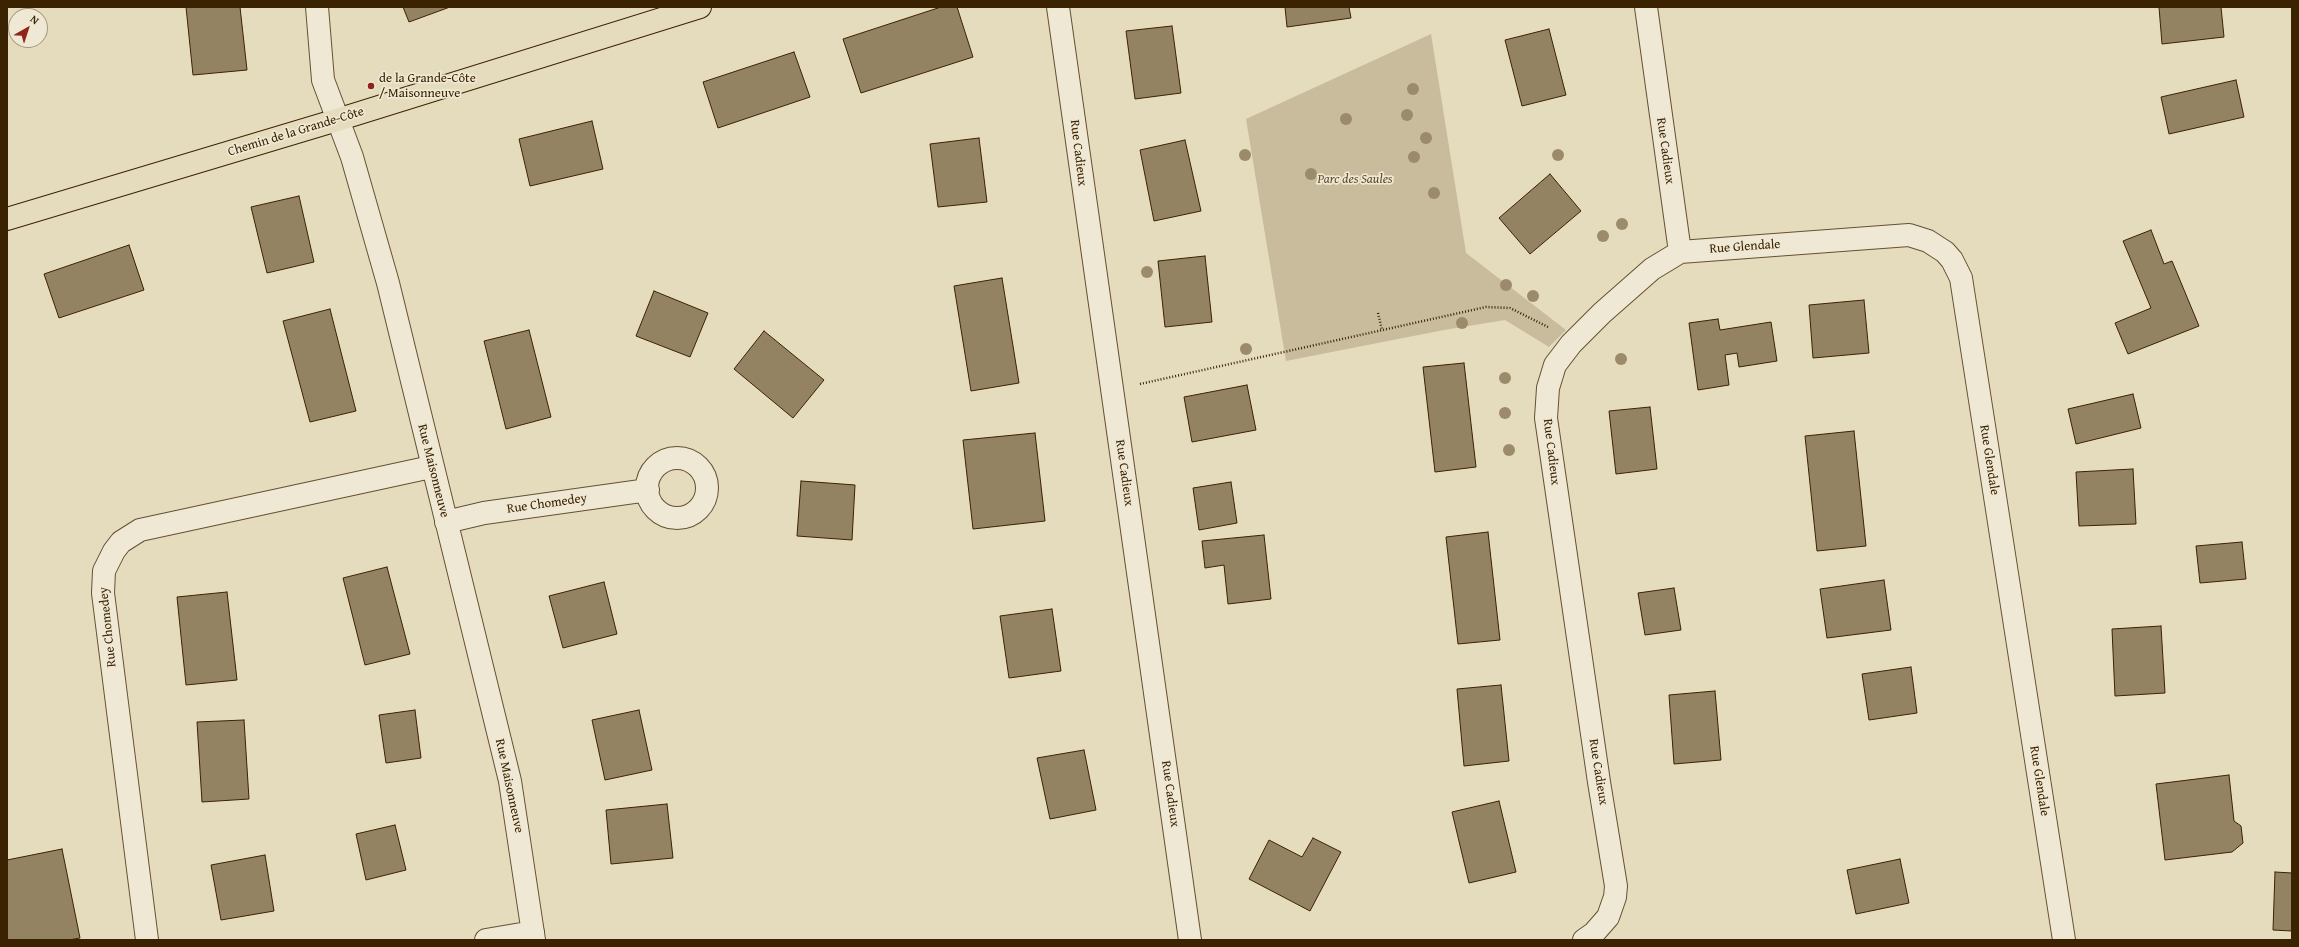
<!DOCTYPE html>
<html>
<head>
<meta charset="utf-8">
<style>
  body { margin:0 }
  #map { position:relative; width:2299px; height:947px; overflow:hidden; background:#e5dcbd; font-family:"Gentium Book Plus",serif }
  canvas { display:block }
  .frame { position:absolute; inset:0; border:8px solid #3b2201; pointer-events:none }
  .north { position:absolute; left:8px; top:8px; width:40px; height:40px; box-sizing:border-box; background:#eee8d4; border:1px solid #a69980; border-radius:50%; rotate:39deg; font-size:11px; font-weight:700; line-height:16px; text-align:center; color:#3b2201 }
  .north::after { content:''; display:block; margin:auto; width:14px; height:18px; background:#8f2418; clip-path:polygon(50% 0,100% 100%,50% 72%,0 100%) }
</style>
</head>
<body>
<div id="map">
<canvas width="2299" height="947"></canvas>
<div class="frame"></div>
<div class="north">N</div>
</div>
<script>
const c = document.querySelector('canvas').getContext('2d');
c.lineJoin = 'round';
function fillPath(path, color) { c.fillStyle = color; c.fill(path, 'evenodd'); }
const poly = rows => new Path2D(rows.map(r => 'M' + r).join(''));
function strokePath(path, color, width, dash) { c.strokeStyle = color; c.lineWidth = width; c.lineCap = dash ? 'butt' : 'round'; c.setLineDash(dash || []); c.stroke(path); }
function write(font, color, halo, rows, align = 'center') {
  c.font = font + ' "Gentium Book Plus",serif'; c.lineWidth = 3.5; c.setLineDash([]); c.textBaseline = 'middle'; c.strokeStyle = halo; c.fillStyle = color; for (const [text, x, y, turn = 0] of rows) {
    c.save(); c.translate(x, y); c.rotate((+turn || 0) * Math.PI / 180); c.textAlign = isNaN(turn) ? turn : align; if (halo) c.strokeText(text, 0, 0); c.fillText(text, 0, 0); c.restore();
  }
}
const green = poly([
  [1431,34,1466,253,1566,330,1549,347,1505,320,1444,330,1286,361,1246,119]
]);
const building = poly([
  [186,7,240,7,247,70,193,75,186,7],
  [403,7,450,7,409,22,403,7],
  [941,7,957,7,973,57,861,93,843,39,941,7],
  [1285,7,1349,7,1351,18,1287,27,1285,7],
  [2159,7,2221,7,2224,37,2162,44,2159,7],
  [1172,26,1181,93,1135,99,1126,31,1172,26],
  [1549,29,1566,95,1522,106,1505,40,1549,29],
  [794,52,810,97,718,128,703,82,794,52],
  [2236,80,2244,117,2169,134,2161,97,2236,80],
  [592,121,603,169,530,186,519,139,592,121],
  [979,138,987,202,938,207,930,144,979,138],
  [1185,140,1201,211,1154,221,1140,150,1185,140],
  [1550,174,1581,211,1530,254,1499,218,1550,174],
  [299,196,314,262,267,273,251,207,299,196],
  [2151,230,2164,264,2172,261,2199,326,2128,354,2115,323,2151,308,2123,241,2151,230],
  [129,245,144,290,59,318,44,274,129,245],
  [1205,256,1212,322,1165,327,1158,261,1205,256],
  [1002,278,1019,383,971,391,954,286,1002,278],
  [654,291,708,313,690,357,636,336,654,291],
  [1864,300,1869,353,1813,358,1809,305,1864,300],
  [330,309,356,411,310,422,283,321,330,309],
  [1718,319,1720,330,1771,322,1777,361,1739,367,1737,353,1725,355,1729,385,1698,390,1689,323,1718,319],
  [529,330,551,417,506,429,484,341,529,330],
  [764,331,824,380,793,418,734,369,764,331],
  [1464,363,1476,467,1435,472,1423,367,1464,363],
  [1247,385,1256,430,1192,442,1184,397,1247,385],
  [2133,394,2141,428,2076,444,2068,409,2133,394],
  [1650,407,1657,469,1616,474,1609,411,1650,407],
  [1854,431,1866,546,1817,551,1805,436,1854,431],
  [1035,433,1045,521,973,529,963,440,1035,433],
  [2133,469,2136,524,2079,526,2076,472,2133,469],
  [801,481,855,485,852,540,797,536,801,481],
  [1231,482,1237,523,1199,530,1193,488,1231,482],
  [1488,532,1500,640,1458,644,1446,537,1488,532],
  [1264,535,1271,599,1228,604,1224,565,1205,568,1202,541,1264,535],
  [2242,542,2246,579,2200,583,2196,546,2242,542],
  [387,567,410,654,365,665,343,578,387,567],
  [1884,580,1891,630,1827,638,1820,589,1884,580],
  [604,582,617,634,563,648,549,596,604,582],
  [1674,588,1681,630,1645,635,1638,593,1674,588],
  [227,592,237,680,186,685,177,597,227,592],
  [1052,609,1061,671,1009,678,1000,616,1052,609],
  [2161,626,2165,693,2115,696,2112,629,2161,626],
  [1911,667,1917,713,1869,720,1862,674,1911,667],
  [1501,685,1509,761,1464,766,1457,689,1501,685],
  [1715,691,1721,760,1674,764,1669,695,1715,691],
  [415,710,421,758,386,763,379,715,415,710],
  [639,710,652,770,605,780,592,720,639,710],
  [244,720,249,799,202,802,197,722,244,720],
  [1084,750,1096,810,1050,819,1037,758,1084,750],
  [2229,775,2234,821,2241,826,2243,843,2232,852,2165,860,2156,784,2229,775],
  [1499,801,1516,872,1469,883,1452,812,1499,801],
  [667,804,673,858,611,864,606,810,667,804],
  [395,825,406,870,366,880,356,834,395,825],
  [1313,838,1341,852,1310,911,1249,879,1269,840,1302,857,1313,838],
  [62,849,80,938,69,940,7,940,7,860,62,849],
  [265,855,274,911,221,920,211,865,265,855],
  [1900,859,1909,903,1856,914,1847,870,1900,859],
  [2275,872,2292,873,2292,931,2273,930,2275,872]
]);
const path = poly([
  [1378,313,1382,330],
  [1140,384,1486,307,1510,308,1548,327]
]);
const minor = poly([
  [317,7,323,80,352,157,388,283,510,781,534,940],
  [1058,7,1190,940],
  [1646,7,1680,252],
  '647 488a30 30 0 1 1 60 0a30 30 0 1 1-60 0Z',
  [446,522,484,513,648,490],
  [147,940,103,593,104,571,114,551,121,542,140,530,431,467],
  [486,940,533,932],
  [1584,940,1594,933,1608,917,1615,897,1616,886,1599,782,1546,418,1548,388,1555,365,1571,344,1602,313,1652,269,1680,252,1909,235,1928,241,1945,252,1952,260,1961,278,2064,940]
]);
const major = poly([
  [7,219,337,120,700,7]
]);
const trees = [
  [1413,89],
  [1407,115],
  [1346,119],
  [1426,138],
  [1245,155],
  [1558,155],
  [1414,157],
  [1311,174],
  [1434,193],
  [1622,224],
  [1603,236],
  [1147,272],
  [1506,285],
  [1533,296],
  [1462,323],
  [1246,349],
  [1621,359],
  [1505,378],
  [1505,413],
  [1509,450]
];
const markers = [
  [371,86,4,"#8f2418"]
];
const poiNames = [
  ["de la Grande-Côte",379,79],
  ["/ Maisonneuve",379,94]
];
const streetNames = [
  ["Chemin de la Grande-Côte",296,132,-17],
  ["Rue Cadieux",1665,151,82],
  ["Rue Cadieux",1078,153,83],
  ["Rue Glendale",1745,247,-4],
  ["Rue Cadieux",1551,452,83],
  ["Rue Glendale",1989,460,81],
  ["Rue Maisonneuve",433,471,76],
  ["Rue Cadieux",1124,473,82],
  ["Rue Chomedey",547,504,-8],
  ["Rue Chomedey",108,627,-96],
  ["Rue Cadieux",1598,772,81],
  ["Rue Glendale",2039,781,81],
  ["Rue Maisonneuve",509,786,78],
  ["Rue Cadieux",1170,794,82]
];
const parkNames = [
  ["Parc des Saules",1355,180]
];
fillPath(green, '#c8bc9d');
fillPath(building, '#938363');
strokePath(building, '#3b2201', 1);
strokePath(minor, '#665030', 24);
strokePath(major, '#3b2201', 24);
strokePath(path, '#3b2201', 2.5, [1, 2]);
strokePath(minor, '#eee8d4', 22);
strokePath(major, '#e5dcbd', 22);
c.fillStyle = '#9b8b6b';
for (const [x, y] of trees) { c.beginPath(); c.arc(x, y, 6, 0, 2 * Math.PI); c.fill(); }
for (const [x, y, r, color] of markers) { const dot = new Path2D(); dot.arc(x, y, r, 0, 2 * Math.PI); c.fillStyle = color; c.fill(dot); strokePath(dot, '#eee8d4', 1.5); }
write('13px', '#3b2201', '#eee8d4', poiNames, 'left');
write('13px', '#3b2201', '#eee8d4', streetNames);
write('italic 13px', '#5e4828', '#eee8d4', parkNames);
</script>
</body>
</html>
